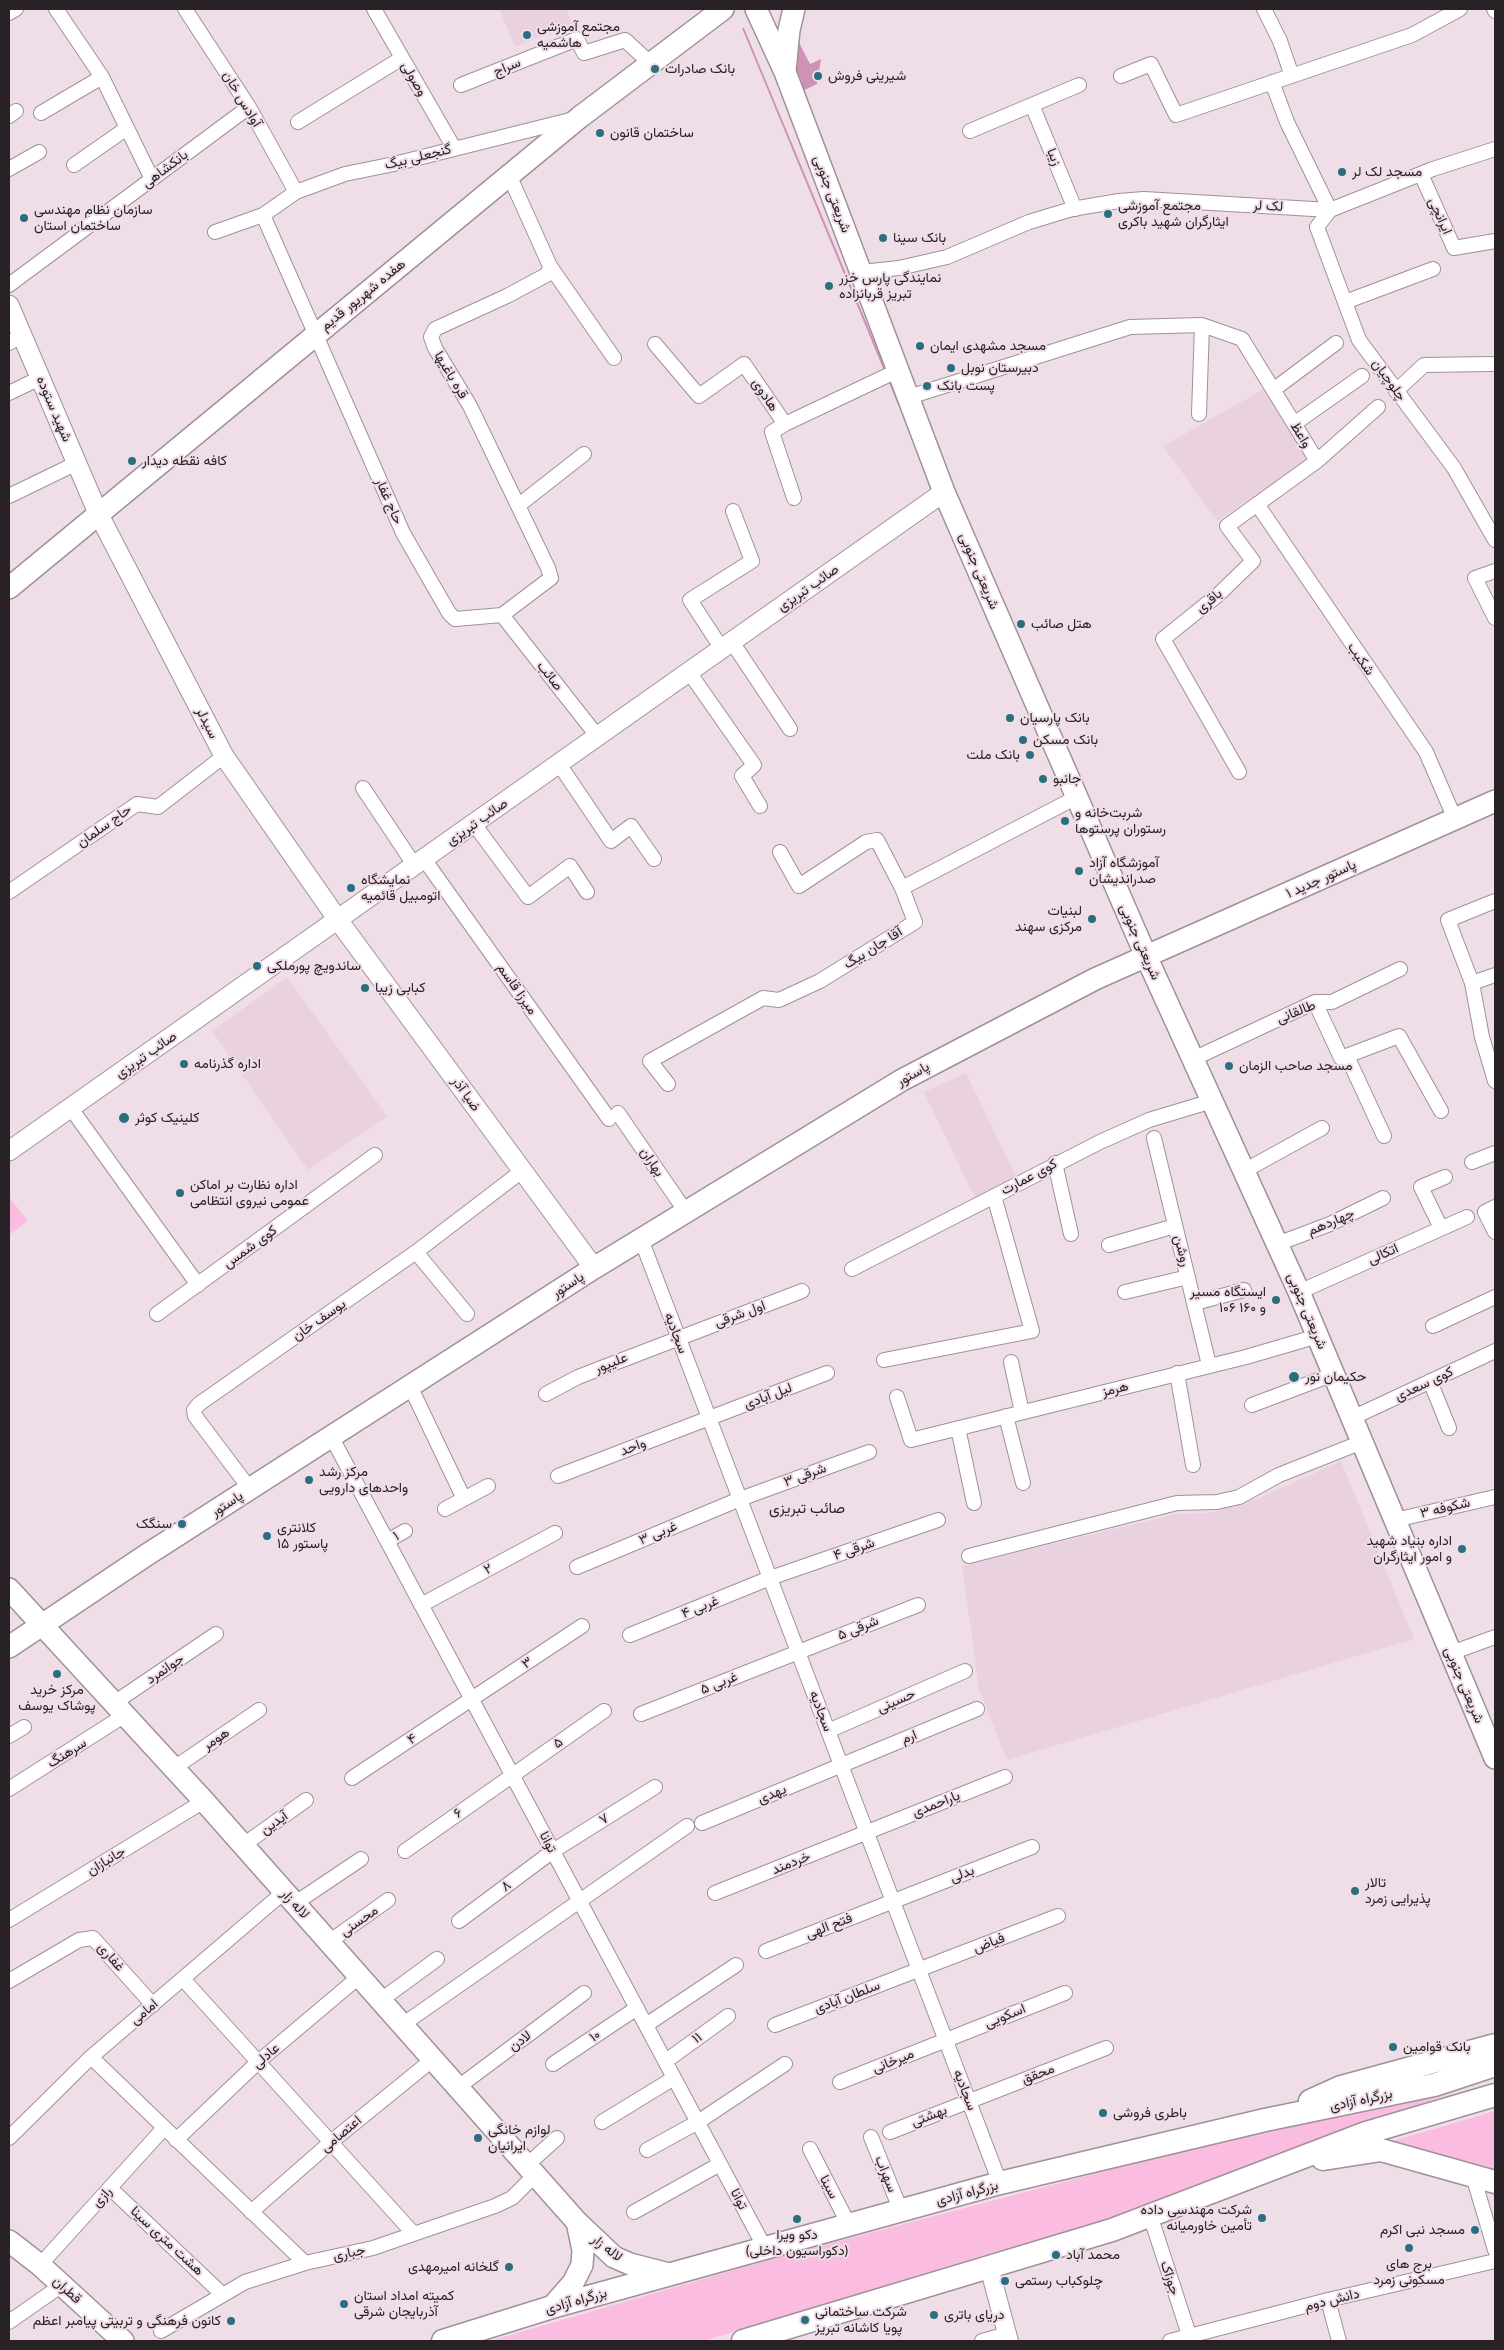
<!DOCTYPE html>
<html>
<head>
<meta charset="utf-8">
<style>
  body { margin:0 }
  #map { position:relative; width:1504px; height:2350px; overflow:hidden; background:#efdee8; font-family:Mulish,sans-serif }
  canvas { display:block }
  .frame { position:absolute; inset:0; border:10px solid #282226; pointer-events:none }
</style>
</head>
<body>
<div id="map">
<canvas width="1504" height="2350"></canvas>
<div class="frame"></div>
</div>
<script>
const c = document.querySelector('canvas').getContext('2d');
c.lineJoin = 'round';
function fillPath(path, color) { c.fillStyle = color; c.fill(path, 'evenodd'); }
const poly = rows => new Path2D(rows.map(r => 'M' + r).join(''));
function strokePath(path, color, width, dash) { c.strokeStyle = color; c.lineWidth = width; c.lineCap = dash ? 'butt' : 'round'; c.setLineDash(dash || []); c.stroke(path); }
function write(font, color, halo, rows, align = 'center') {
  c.font = font + ' Mulish,Vazirmatn,sans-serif'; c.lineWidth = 4; c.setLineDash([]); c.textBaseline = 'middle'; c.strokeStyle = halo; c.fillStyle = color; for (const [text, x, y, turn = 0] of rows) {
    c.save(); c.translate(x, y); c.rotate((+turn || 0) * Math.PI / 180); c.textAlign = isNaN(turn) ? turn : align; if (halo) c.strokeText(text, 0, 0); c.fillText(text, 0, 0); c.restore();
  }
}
const built = poly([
  [499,9,566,9,572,24,515,47],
  [1264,389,1309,459,1217,521,1163,446],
  [287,977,387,1116,308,1170,212,1031],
  [966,1073,1016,1176,975,1198,924,1092],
  [1341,1461,1414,1639,1007,1760,979,1689,962,1566,1176,1514,1210,1513,1259,1498]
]);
const green = poly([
  [9,1197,28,1221,9,1235],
  [1461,2089,1105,2222,987,2254,704,2341,490,2341,779,2257,1242,2135],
  [1495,2111,1495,2173,1390,2142]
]);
const forest = poly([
  [742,28,744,28,928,471,926,472],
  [793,31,810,64,821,59,817,84,794,95]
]);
const minor = poly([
  [56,9,102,77,152,179],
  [185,9,249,107,296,192],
  [374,9,454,148],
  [1264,9,1280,41,1292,76],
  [1494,9,1495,11],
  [9,13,16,9],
  [1121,76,1151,64,1176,115,1412,35,1460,9],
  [1272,82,1287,122,1330,210,1317,227,1359,340,1454,468,1495,540],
  [461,85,577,39,584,53,625,40,650,63],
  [1032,105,1075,209],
  [41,113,102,77],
  [9,116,16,111],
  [298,122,402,58],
  [970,131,1079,85],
  [74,165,127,128],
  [9,169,39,152],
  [1421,174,1454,248,1495,241],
  [263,215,403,533,449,613,455,619,502,615],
  [215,232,263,215,296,192,345,174,394,164,574,119],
  [550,266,614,358],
  [862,272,899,268,947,257,1029,222,1072,209,1119,201,1144,199,1330,210,1433,169,1495,149],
  [9,285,249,107],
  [1345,302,1433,269],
  [1202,325,1242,339,1317,461,1227,526,1253,561,1219,594,1163,639,1239,772],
  [9,343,22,335],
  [655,344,699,396,744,364,785,424,899,370],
  [1273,390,1336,343],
  [1396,391,1424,365,1492,364],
  [9,393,40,378],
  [909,397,1130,327,1202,325,1199,414],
  [785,424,772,432,794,498],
  [1294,424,1362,376],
  [1317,461,1378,407],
  [9,496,77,463],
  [1257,504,1426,752,1455,819],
  [519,505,584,454],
  [1495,571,1475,578,1495,618],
  [502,615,551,578,548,568,470,406,435,348,431,337,435,329,507,296,548,274,550,266,509,175],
  [502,615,598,737],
  [732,642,790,729],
  [722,649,690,600,752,561,733,511],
  [689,672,754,765,742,776,760,806],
  [559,764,611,841,631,826,654,859],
  [363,788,415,866],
  [474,824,528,897,570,866,587,892],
  [780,852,799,886,866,842,877,840,902,888],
  [424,859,609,1119],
  [9,892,137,804,158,807,224,756],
  [1495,901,1448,920,1472,983,1482,1037,1495,1081],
  [1472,983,1495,975],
  [1315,1002,1341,1058,1399,1036,1441,1111],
  [1347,1056,1384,1136],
  [1193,1059,1315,1002,1332,1002,1400,969],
  [668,1084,650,1061,763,998,779,1000,820,981,915,922,902,888,1077,797],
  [70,1107,198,1285],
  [618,1113,686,1212],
  [1154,1138,1209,1365],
  [1472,1162,1495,1153],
  [1055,1163,1071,1234],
  [1244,1171,1322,1128],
  [1495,1207,1485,1212,1495,1232],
  [1441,1228,1421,1187,1445,1177],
  [641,1239,1000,2183],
  [1277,1244,1330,1224,1383,1198],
  [1109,1245,1175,1226],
  [416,1252,467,1314],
  [852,1269,1100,1142,1149,1120,1212,1101],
  [1125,1292,1188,1277],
  [1299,1292,1467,1217],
  [1195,1303,1244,1290],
  [157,1314,375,1155],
  [1433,1326,1495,1297],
  [884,1360,1032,1331,994,1196],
  [1011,1362,1022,1412],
  [1177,1373,1193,1465],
  [1430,1381,1449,1428],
  [410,1386,464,1499],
  [546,1394,578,1377,802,1291],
  [897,1397,911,1440,1246,1357,1318,1336],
  [1252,1405,1334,1374],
  [1006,1416,1023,1483],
  [1352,1418,1495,1351],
  [958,1428,974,1503],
  [331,1436,765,2248],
  [558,1476,827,1373],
  [250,1489,195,1416,194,1410,199,1404,416,1252,522,1171],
  [445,1509,488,1486],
  [1395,1520,1495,1497],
  [387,1541,405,1531],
  [969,1556,1177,1503,1217,1502,1239,1497,1279,1475,1362,1442],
  [577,1567,740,1499,869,1452],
  [421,1605,555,1533],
  [630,1635,770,1578,938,1520],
  [1451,1653,1495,1637],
  [114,1703,216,1634],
  [641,1714,918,1605],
  [828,1731,965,1671],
  [9,1736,24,1727],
  [174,1768,259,1710],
  [352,1778,582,1626],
  [9,1789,125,1715],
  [702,1823,977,1709],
  [242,1846,306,1800],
  [405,1851,604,1711],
  [715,1893,1005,1777],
  [294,1904,361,1859],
  [9,1920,204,1801],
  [459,1921,553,1851,655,1787],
  [329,1942,388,1900],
  [766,1951,1032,1847],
  [183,1979,413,2233],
  [9,1981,79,1940,93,1938,153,2005],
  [381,2000,437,1959],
  [402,2025,687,1826],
  [646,2025,736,1965],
  [775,2025,1058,1916],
  [91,2057,305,2263],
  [666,2061,728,2016],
  [553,2064,637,2008],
  [840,2082,1065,1993],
  [457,2088,584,1993],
  [602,2122,674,2078],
  [890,2132,1106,2048],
  [871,2137,901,2211],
  [9,2138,91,2057,284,1892],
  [176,2140,258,2062,360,1976],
  [810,2149,849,2225],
  [647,2150,698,2122,785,2064],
  [527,2165,557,2138],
  [1473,2176,1495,2250],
  [110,2188,223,2295],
  [251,2212,331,2142,432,2060],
  [634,2212,720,2164],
  [1150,2215,1191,2341],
  [40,2265,164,2128],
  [1328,2300,1339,2341],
  [9,2322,62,2285],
  [161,2331,245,2282,305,2263,373,2248,495,2206,512,2198,535,2175],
  [982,2341,1007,2334],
  [1170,2341,1328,2300,1495,2261]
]);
const tertiary = poly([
  [989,2267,1009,2341]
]);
const secondary = poly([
  [9,305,98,513,224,756,338,920,594,1268],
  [9,1151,944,492]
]);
const primary = poly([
  [756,9,785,72,944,492,1146,956,1299,1292,1495,1758],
  [785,71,789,30,794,9],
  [9,588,580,117,723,9],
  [9,1589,204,1801,577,2222,614,2257,630,2264,669,2274],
  [9,1647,148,1554,594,1268,902,1080,1095,979,1495,801],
  [9,2241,40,2265,123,2341],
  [552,2307,573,2283,582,2265,583,2250,577,2222]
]);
const trunk = poly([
  [1310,2101,1341,2087,1495,2045],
  [1323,2159,1381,2150,1495,2182],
  [443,2341,552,2307,1000,2183,1265,2120,1434,2085,1495,2065],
  [743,2341,1112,2230,1366,2133,1495,2095]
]);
const markers = [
  [527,35,5,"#2a6f7f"],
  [655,69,5,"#2a6f7f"],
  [818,76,5,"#2a6f7f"],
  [600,133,5,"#2a6f7f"],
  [1342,172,5,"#2a6f7f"],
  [1108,214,5,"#2a6f7f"],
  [24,218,5,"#2a6f7f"],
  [883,238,5,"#2a6f7f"],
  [829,286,5,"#2a6f7f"],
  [920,346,5,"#2a6f7f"],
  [951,368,5,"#2a6f7f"],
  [927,386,5,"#2a6f7f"],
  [132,461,5,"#2a6f7f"],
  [1021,624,5,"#2a6f7f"],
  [1010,718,5,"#2a6f7f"],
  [1023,740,5,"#2a6f7f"],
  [1030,755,5,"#2a6f7f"],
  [1043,779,5,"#2a6f7f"],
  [1065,821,5,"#2a6f7f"],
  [1079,871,5,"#2a6f7f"],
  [351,888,5,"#2a6f7f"],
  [1092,919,5,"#2a6f7f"],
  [257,966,5,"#2a6f7f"],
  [365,988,5,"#2a6f7f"],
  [184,1064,5,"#2a6f7f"],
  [1229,1066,5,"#2a6f7f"],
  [124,1118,6,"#2a6f7f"],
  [180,1193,5,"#2a6f7f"],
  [1276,1300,5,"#2a6f7f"],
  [1294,1377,6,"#2a6f7f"],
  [309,1480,5,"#2a6f7f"],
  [182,1524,5,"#2a6f7f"],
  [267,1536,5,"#2a6f7f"],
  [1462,1549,5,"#2a6f7f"],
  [57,1674,5,"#2a6f7f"],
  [1355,1891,5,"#2a6f7f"],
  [1393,2047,5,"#2a6f7f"],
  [1103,2113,5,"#2a6f7f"],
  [478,2138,5,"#2a6f7f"],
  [1262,2218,5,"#2a6f7f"],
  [797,2219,5,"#2a6f7f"],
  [1475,2230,5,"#2a6f7f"],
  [1409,2248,5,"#2a6f7f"],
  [1056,2255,5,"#2a6f7f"],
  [509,2267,5,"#2a6f7f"],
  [1005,2281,5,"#2a6f7f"],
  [344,2304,5,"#2a6f7f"],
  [934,2315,5,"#2a6f7f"],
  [805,2320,5,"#2a6f7f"],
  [231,2321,5,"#2a6f7f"]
];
const poiNames = [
  ["مجتمع آموزشی",537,27],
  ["هاشمیه",537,43],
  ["بانک صادرات",665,69],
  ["شیرینی فروش",828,76],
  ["ساختمان قانون",610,133],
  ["مسجد لک لر",1352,172],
  ["مجتمع آموزشی",1118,206],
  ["ایثارگران شهید باکری",1118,222],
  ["سازمان نظام مهندسی",34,210],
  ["ساختمان استان",34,226],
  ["بانک سینا",893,238],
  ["نمایندگی پارس خزر",839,278],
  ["تبریز قربانزاده",839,294],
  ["مسجد مشهدی ایمان",930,346],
  ["دبیرستان نوبل",961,368],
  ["پست بانک",937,386],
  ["کافه نقطه دیدار",142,461],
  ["هتل صائب",1031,624],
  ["بانک پارسیان",1020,718],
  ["بانک مسکن",1033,740],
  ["بانک ملت",1020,755,"right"],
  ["جانبو",1053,779],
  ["شربت‌خانه و",1075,813],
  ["رستوران پرستوها",1075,829],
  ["آموزشگاه آزاد",1089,863],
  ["صدراندیشان",1089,879],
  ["نمایشگاه",361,880],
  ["اتومبیل قائمیه",361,896],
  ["لبنیات",1082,911,"right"],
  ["مرکزی سهند",1082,927,"right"],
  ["ساندویچ پورملکی",267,966],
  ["کبابی زیبا",375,988],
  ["اداره گذرنامه",194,1064],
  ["مسجد صاحب الزمان",1239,1066],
  ["کلینیک کوثر",135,1118],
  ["اداره نظارت بر اماکن",190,1185],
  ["عمومی نیروی انتظامی",190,1201],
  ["ایستگاه مسیر",1266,1292,"right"],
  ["۱۰۶ و ۱۶۰",1266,1308,"right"],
  ["حکیمان نور",1305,1377],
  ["مرکز رشد",319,1472],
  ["واحدهای دارویی",319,1488],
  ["سنگک",172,1524,"right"],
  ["کلانتری",277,1528],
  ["۱۵ پاستور",277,1544],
  ["اداره بنیاد شهید",1452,1541,"right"],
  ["و امور ایثارگران",1452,1557,"right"],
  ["مرکز خرید",57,1690,"center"],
  ["پوشاک یوسف",57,1706,"center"],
  ["تالار",1365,1883],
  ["پذیرایی زمرد",1365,1899],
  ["بانک قوامین",1403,2047],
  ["باطری فروشی",1113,2113],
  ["لوازم خانگی",488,2130],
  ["ایرانیان",488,2146],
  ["شرکت مهندسى داده",1252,2210,"right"],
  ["تأمین خاورمیانه",1252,2226,"right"],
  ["مسجد نبی اکرم",1465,2230,"right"],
  ["دکو ویرا",797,2235,"center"],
  ["(دکوراسیون داخلی)",797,2251,"center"],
  ["محمد آباد",1066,2255],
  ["برج های",1409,2264,"center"],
  ["مسکونی زمرد",1409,2280,"center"],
  ["گلخانه امیرمهدی",499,2267,"right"],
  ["چلوکباب رستمی",1015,2281],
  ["کمیته امداد استان",354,2296],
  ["آذربایجان شرقی",354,2312],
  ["شرکت ساختمانی",815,2312],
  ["پویا کاشانه تبریز",815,2328],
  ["دریای باتری",944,2315],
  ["کانون فرهنگی و تربیتی پیامبر اعظم",221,2321,"right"]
];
const streetNames = [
  ["سراج",507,67,-22],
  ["وصولی",414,79,60],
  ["آوادس خان",242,99,59],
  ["گنجعلی بیگ",418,157,-14],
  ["زیبا",1054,157,68],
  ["بانکشاهی",165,169,-37],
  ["شریعتی جنوبی",832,194,69],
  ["لک لر",1268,206,3],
  ["ایرانچی",1440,216,66],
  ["هفده شهریور قدیم",363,295,-39],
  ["قره باغیها",451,375,59],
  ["چلوچیان",1389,380,54],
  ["هادوی",765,395,56],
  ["شهید ستوده",54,409,67],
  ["واعظ",1301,435,59],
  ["حاج غفار",389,501,66],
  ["شریعتی جنوبی",979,571,67],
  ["صائب تبریزی",808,588,-35],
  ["باقری",1209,601,-40],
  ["شکیب",1361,659,55],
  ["صائب",550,676,52],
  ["سیدلر",207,723,63],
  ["صائب تبریزی",477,822,-35],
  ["حاج سلمان",104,826,-35],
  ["پاستور جدید ۱",1321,879,-24],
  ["شریعتی جنوبی",1140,942,66],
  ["آقا جان بیگ",873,948,-32],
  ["میرزا قاسم",517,989,55],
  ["طالقانی",1296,1012,-22],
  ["صائب تبریزی",146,1055,-35],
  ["پاستور",913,1074,-29],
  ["ضیا آذر",466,1094,54],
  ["بهاران",652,1162,56],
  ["کوی عمارت",1029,1177,-28],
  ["چهاردهم",1331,1222,-23],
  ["کوی شمس",250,1247,-36],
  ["روشن",1182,1251,76],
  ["اتکالی",1383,1254,-24],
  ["پاستور",568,1285,-33],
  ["شریعتی جنوبی",1307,1311,67],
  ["اول شرقی",740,1314,-20],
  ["یوسف خان",319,1320,-35],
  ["سجادیه",676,1333,69],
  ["علیپور",611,1363,-22],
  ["کوی سعدی",1424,1384,-25],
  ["هرمز",1115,1389,-14],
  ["لیل آبادی",768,1396,-21],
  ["واحد",633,1447,-21],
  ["۳ شرقی",805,1475,-20],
  ["پاستور",227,1504,-33],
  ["شکوفه ۳",1445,1508,-13],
  ["۳ غربی",658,1533,-23],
  ["۱",396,1536,-28],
  ["۴ شرقی",854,1549,-19],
  ["۲",488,1569,-28],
  ["۴ غربی",700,1607,-22],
  ["۵ شرقی",858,1628,-22],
  ["۳",527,1663,-34],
  ["جوانمرد",165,1669,-34],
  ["۵ غربی",719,1683,-22],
  ["شریعتی جنوبی",1464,1685,67],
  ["حسینی",896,1701,-24],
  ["سجادیه",821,1711,69],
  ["ارم",909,1737,-22],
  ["هومر",216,1739,-34],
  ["۴",412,1739,-33],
  ["۵",558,1743,-35],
  ["سرهنگ",67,1753,-32],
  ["یهدی",772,1794,-23],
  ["یاراحمدی",936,1804,-22],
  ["۶",458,1813,-36],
  ["۷",604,1819,-32],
  ["آیدین",274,1823,-35],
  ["توانا",548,1842,62],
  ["جانبازان",106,1861,-31],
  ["خردمند",791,1863,-22],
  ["بدلی",962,1874,-21],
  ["۸",506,1886,-36],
  ["لاله زار",295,1904,48],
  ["محسنی",359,1921,-35],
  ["فتح الهی",829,1926,-21],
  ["فیاض",989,1943,-21],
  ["غفاری",111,1957,49],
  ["سلطان آبادی",847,1997,-21],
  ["امامی",144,2012,-40],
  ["اسکویی",1005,2016,-22],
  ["۱۰",595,2036,-34],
  ["۱۱",697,2038,-36],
  ["لادن",520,2041,-36],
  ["عادلی",266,2056,-41],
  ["میرخانی",893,2061,-22],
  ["محقق",1038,2074,-21],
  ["سجادیه",965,2090,69],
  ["بزرگراه آزادی",1361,2100,-12],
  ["بهشتی",929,2116,-21],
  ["اعتصامی",341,2134,-40],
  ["سهراب",886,2174,68],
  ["سینا",829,2187,62],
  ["بزرگراه آزادی",967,2193,-15],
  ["رازی",102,2197,-48],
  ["توانا",739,2199,62],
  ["هشت متری سینا",167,2241,43],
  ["لاله زار",607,2248,38],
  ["جباری",349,2253,-12],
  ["جوزاک",1170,2278,72],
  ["قطران",67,2290,42],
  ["دانش دوم",1332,2300,-14],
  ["بزرگراه آزادی",576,2301,-16]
];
const neighbourhoodNames = [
  ["صائب تبریزی",807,1508]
];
fillPath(built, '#ead1df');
fillPath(green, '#fabce0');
fillPath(forest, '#cf92b6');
strokePath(minor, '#a09099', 16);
strokePath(tertiary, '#a09099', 20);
strokePath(secondary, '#a09099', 21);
strokePath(primary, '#a09099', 24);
strokePath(trunk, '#a09099', 25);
strokePath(minor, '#fff', 14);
strokePath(tertiary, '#fff', 18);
strokePath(secondary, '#fff', 19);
strokePath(primary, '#fff', 21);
strokePath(trunk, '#fff', 22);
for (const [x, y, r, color] of markers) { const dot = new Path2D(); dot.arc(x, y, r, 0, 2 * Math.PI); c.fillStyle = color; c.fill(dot); strokePath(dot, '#efdee8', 2); }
write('14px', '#282226', '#efdee8', poiNames, 'left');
write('14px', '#282226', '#efdee8', streetNames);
write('15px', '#282226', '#efdee8', neighbourhoodNames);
</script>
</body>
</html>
